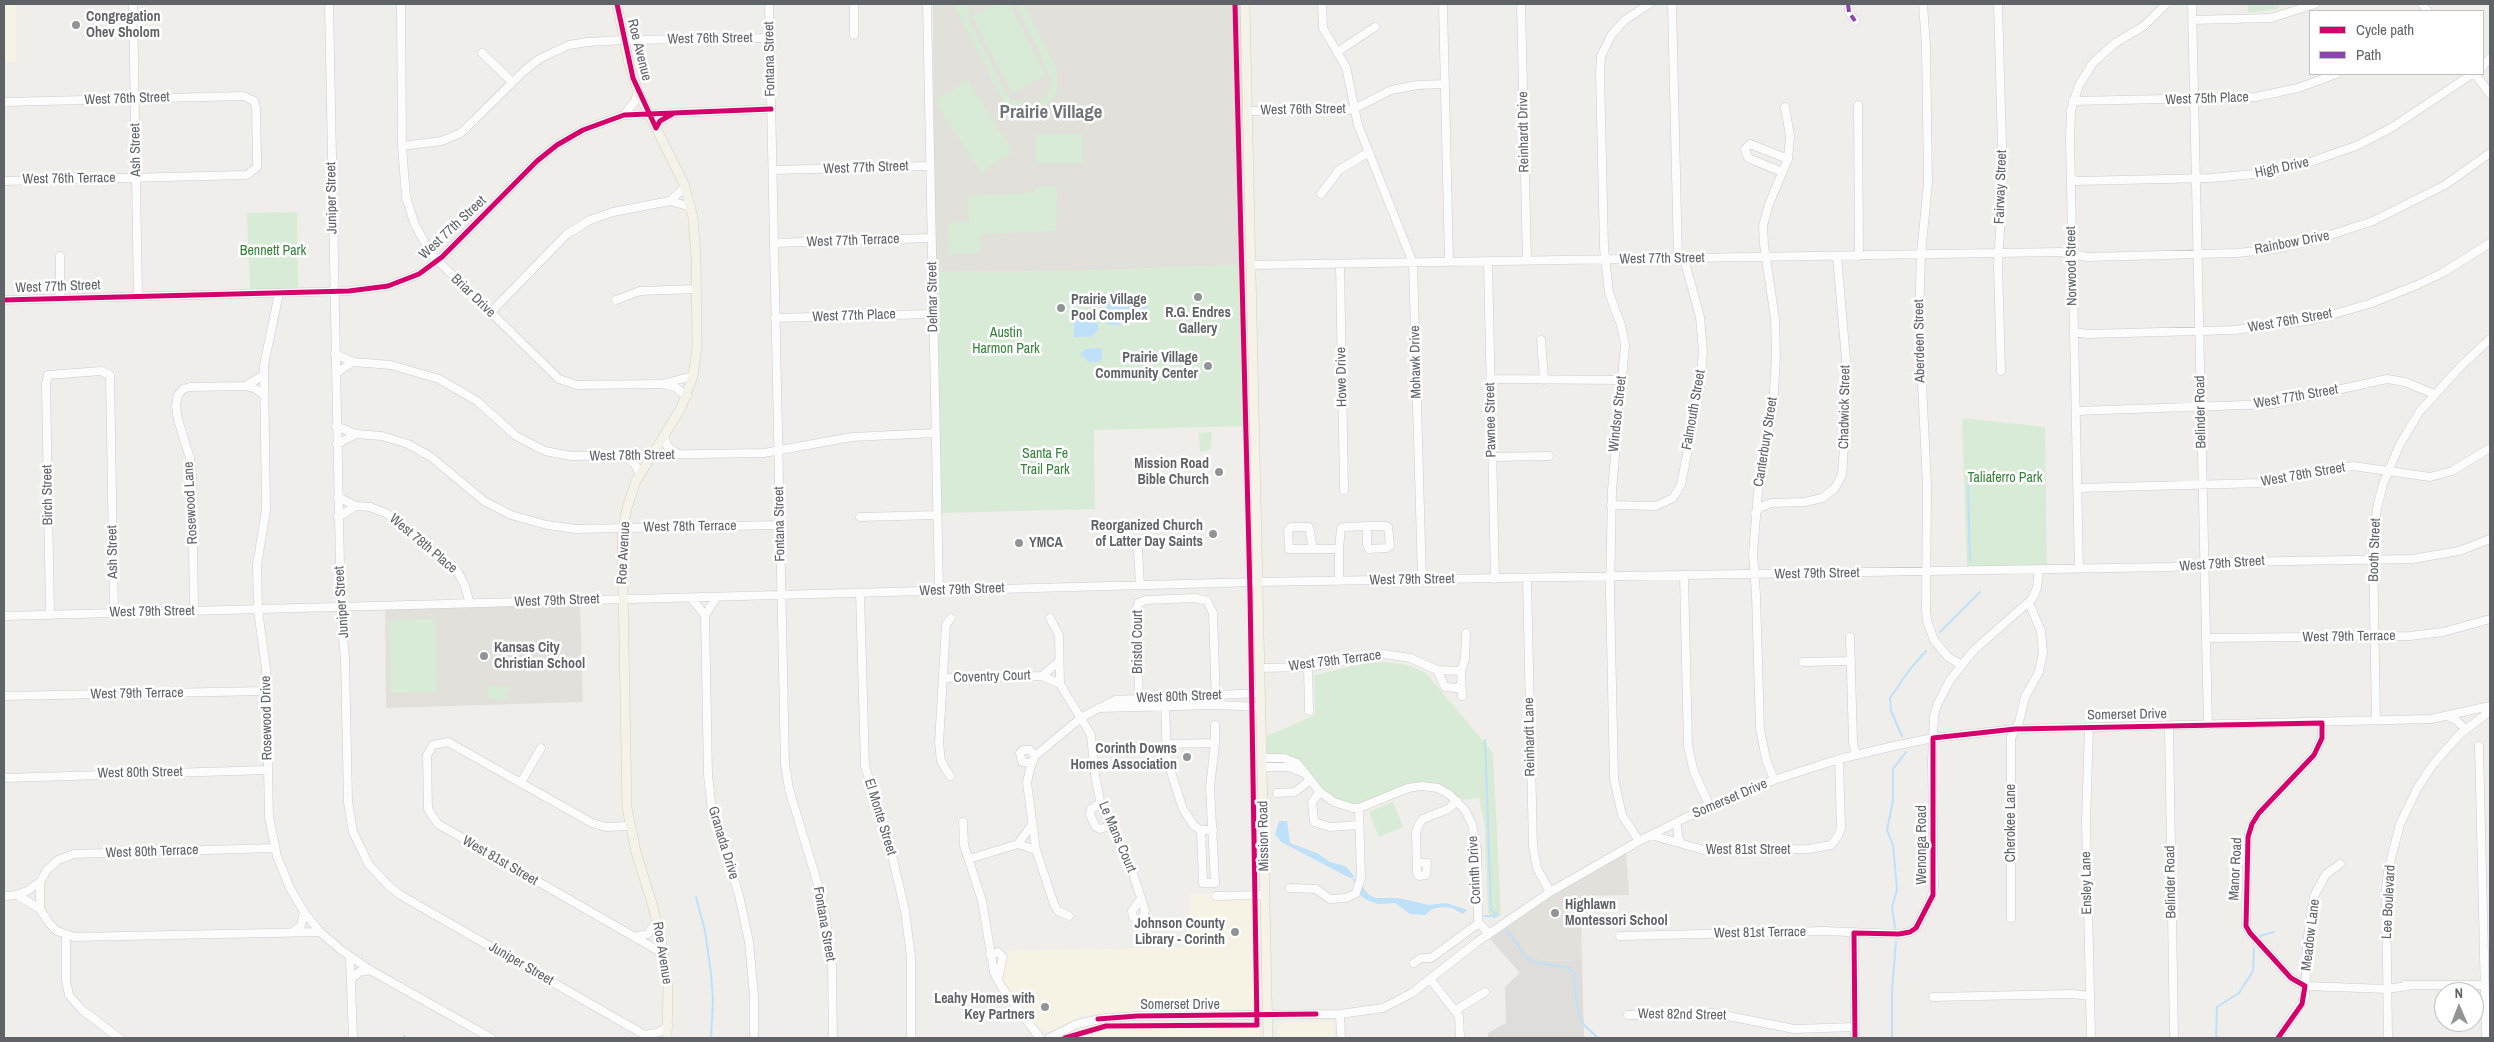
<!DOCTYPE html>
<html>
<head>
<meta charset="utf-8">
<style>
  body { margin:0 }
  #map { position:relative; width:2494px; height:1042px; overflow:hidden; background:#efeeea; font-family:"Archivo Narrow",sans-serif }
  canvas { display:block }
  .frame { position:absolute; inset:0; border:5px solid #5f6368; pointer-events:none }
  .legend { position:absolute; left:2309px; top:10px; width:175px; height:65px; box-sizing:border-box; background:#fff; border:1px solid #bfc1c3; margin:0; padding:6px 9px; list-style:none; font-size:15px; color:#5f6368 }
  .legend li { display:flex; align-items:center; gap:10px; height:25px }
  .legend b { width:25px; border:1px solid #bfc1c3 }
  .north { position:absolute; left:2434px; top:982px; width:50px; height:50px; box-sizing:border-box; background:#fff; border:1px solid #bfc1c3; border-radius:50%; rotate:359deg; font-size:14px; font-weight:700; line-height:20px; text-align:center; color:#5f6368 }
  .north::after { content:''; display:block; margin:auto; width:18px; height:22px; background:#919496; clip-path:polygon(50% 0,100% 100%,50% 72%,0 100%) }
</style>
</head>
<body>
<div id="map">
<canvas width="2494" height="1042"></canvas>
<div class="frame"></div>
<ul class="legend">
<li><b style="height:6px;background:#d6006c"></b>Cycle path</li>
<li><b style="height:6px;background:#8e44ad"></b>Path</li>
</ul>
<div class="north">N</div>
</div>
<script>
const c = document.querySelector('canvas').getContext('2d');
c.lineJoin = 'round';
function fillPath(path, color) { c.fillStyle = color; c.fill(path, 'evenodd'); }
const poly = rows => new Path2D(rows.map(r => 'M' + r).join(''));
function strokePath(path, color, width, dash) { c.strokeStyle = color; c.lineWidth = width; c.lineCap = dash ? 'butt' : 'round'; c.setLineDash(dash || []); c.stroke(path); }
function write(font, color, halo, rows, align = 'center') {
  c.font = font + ' "Archivo Narrow",sans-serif'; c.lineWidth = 5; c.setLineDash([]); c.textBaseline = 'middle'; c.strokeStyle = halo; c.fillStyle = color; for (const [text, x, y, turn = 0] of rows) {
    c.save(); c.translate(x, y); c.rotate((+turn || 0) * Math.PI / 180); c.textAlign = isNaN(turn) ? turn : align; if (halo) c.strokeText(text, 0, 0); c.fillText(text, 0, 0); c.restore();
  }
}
const commercial = poly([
  [4,4,16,4,16,62,4,62],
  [1212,893,1212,900,1253,899,1260,902,1259,1001,1252,1010,1108,1013,1083,1016,1046,1032,1041,1031,1003,983,1005,951,1190,947,1190,894],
  [1110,1021,1260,1023,1260,1038,1055,1038,1077,1027],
  [1286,1022,1334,1022,1334,1038,1277,1038,1278,1026]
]);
const industrial = poly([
  [1509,926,1529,954,1544,961,1582,960,1584,1038,1488,1038,1488,1033,1506,1023,1505,987,1520,973,1490,939]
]);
const education = poly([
  [933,4,1241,4,1244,265,1074,271,935,272],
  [580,604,583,702,386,708,385,609],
  [1626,850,1629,895,1581,896,1582,960,1544,961,1529,954,1509,926,1547,899]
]);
const green = poly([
  [953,4,968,4,969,21,1005,91,1012,100,1029,105,1039,102,1047,96,1052,79,1016,4,1024,4,1057,71,1057,92,1046,106,1036,111,1024,112,1012,109,1004,102],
  [997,4,1009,4,1046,75,1012,93,972,16],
  [2248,4,2281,4,2277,9,2248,13],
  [967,80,1013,152,981,173,935,101],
  [1036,134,1082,134,1082,163,1036,163],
  [1054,185,1057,188,1056,231,981,234,980,253,953,254,951,257,947,255,949,251,948,224,957,221,969,222,968,196,1033,193,1035,188],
  [297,212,298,289,250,290,247,213],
  [1240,265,1246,426,1094,430,1095,509,941,513,935,272,1071,271],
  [1962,418,2045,427,2047,566,1967,568],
  [1212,432,1210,450,1200,452,1199,433],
  [435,619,437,692,391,693,389,620],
  [1376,661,1408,665,1426,673,1493,753,1501,915,1494,919,1488,912,1485,826,1479,798,1461,800,1438,785,1417,783,1358,804,1351,804,1334,799,1327,794,1302,765,1269,755,1267,752,1267,736,1315,715,1314,675],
  [488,686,510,687,505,700,488,699],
  [1393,802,1403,827,1379,837,1369,812]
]);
const water = poly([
  [1147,294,1147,309,1107,310,1107,295],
  [1077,312,1098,312,1098,330,1091,337,1074,337,1073,316],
  [1119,312,1120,325,1108,325,1107,313],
  [1102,348,1102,359,1099,362,1089,362,1080,354,1085,349],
  [1279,821,1287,821,1290,843,1319,854,1330,862,1345,866,1355,877,1350,878,1281,842,1275,834],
  [1352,878,1357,880,1369,895,1376,898,1398,898,1429,905,1446,903,1467,910,1463,914,1452,908,1442,907,1432,909,1425,915,1410,914,1395,903,1378,904,1367,900,1361,896]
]);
const stream = poly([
  [1968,486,1970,561],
  [1940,632,1980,592],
  [1902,736,1891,711,1890,698,1910,669,1926,651],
  [1485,740,1491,910,1498,915],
  [696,897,705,931,711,973,713,1000,711,1038],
  [1485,916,1496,916],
  [1895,928,1892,907,1897,890,1893,845,1887,830,1893,801,1893,769,1906,752],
  [1507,930,1527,958,1535,962,1569,968,1574,973,1577,1008,1584,1025,1598,1038],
  [2260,936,2274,932],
  [404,1036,407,1038],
  [1892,1038,1892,990,1896,942],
  [2216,1038,2217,1007,2239,993,2253,971,2254,948]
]);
const minor = poly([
  [133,4,138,296],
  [329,4,341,618,345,658,348,802,353,832,369,865,390,887,402,896,650,1038],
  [401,4,402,146,406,197,415,225,432,255,559,379,577,385,662,384,693,376],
  [769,4,785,764,789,789,819,888,826,918,832,967,833,1038],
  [927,4,939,591],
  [1322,4,1323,28,1346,67,1358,125,1413,263,1422,580],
  [1443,4,1449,262],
  [1521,4,1527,261],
  [1672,4,1678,259],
  [1848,4,1849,12,1855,21],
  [1923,4,1926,46,1928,183,1921,254,1919,322,1927,485,1926,609,1927,621,1934,640,1948,657,1962,665],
  [1998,4,2003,178,1998,266,2001,371],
  [2192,4,2208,725],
  [2422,4,2428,11],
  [2192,20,2271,18,2315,4],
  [854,35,854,4],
  [1337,52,1375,27],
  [482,53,512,82],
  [2483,66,2490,58],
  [2475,74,2490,94],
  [2073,101,2256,97,2298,88,2336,74],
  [4,102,244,96,254,101,256,108,257,159,257,167,247,175,4,181],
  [1858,105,1859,256],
  [1247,111,1347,110,1354,109,1391,90,1418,85,1445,84],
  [624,115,635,101,638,92],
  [656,128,660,121,673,113],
  [402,146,441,141,461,133,524,71,539,59,569,45,588,42,624,40,769,38],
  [773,170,930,166],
  [1782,172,1748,158,1745,149,1750,144,1788,159],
  [2071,177,2076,181,2211,178,2254,174,2304,164,2356,146,2391,128,2472,74],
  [1321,194,1339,170,1369,152],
  [670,201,685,187],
  [774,243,931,238],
  [60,256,60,298],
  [1488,262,1495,579],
  [1340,264,1344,490],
  [1251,265,2060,252,2088,257,2237,253,2276,249,2318,239,2373,221,2445,185,2490,153],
  [279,293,264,365,266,510,257,565,258,610,266,669,269,817,277,856,290,888,304,912,320,932,341,950,370,970,491,1038],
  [4,300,349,291,388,286,419,274,442,257,537,161,557,145,583,130,624,115,771,109],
  [616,300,640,291,697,289],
  [490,313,566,235,590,220,613,212,670,201,691,207],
  [775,318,933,314],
  [2074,332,2088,334,2235,330,2313,320,2369,304,2417,285,2444,272,2490,243],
  [1541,340,1544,380],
  [335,354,353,362,391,365,439,379,477,401,516,436,545,451,571,456,764,453,852,437,936,433],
  [336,373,353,362],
  [1490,379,1622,380],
  [667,385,675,387,687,396],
  [245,386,264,375],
  [2076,411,2273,404,2387,379,2405,382,2434,394],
  [336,426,356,434,382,436,408,444,431,457,484,501,511,515,547,525,576,529,780,525],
  [664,436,667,446,678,454],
  [337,444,356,434],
  [624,457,634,463,640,474],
  [1492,457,1549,456],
  [2077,488,2262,483,2353,466,2430,477,2452,471,2490,448],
  [338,497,356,506],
  [1611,505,1656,506,1673,498,1681,485,1700,387,1703,351,1700,317,1684,259],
  [1755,513,1761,507,1771,503,1805,502,1822,498,1835,488,1842,475,1846,419,1846,360,1837,256],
  [338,517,356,506,370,507,388,514,413,537,458,572,465,586,470,604],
  [860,517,937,515],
  [1291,527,1309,527,1313,549,1289,549,1288,531,1291,527],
  [1132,542,1138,550,1140,585],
  [1313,549,1339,549],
  [2079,569,2070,140,2071,110,2079,85,2093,63,2115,43,2144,26,2166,4],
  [1684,576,1688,746,1694,772,1710,807],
  [1527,578,1533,847,1537,868,1550,892],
  [1339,581,1339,549,1341,528,1344,527,1367,526,1387,526,1388,527,1390,546,1387,548,1369,549,1367,545,1367,526],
  [860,593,865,766,892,855,905,911,911,957,911,1038],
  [717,597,705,615,708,775,712,810,739,895,749,942,754,996,754,1038],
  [691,598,705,615],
  [194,611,192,478,190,458,178,420,176,406,178,395,183,389,190,387,245,386,254,388,264,395],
  [50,615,46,384,48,375,101,371,110,375,114,613],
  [4,616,1257,582,2172,567,2228,562,2412,559,2459,551,2490,539],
  [1050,618,1059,635,1060,684],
  [1850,637,1853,742,1856,755],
  [2206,638,2410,636,2443,632,2490,619],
  [1803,662,1851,661],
  [1308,667,1309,711],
  [1260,668,1308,667,1384,654,1410,658,1437,670],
  [1461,671,1437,670,1445,687,1457,688,1461,684],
  [1042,676,1058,662],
  [943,678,1042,676,1060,684,1091,735,1095,775,1101,806,1132,871,1145,910,1143,917,1138,920,1133,917,1132,911,1141,899],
  [4,696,266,691],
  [1462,696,1461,671,1465,659,1466,633],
  [1165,702,1167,760,1183,809,1194,826,1201,830,1213,830],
  [1139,707,1137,609,1138,603,1146,600,1195,598,1207,601,1213,613,1216,705],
  [1099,708,1216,705,1261,707],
  [2449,717,2456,720,2465,729],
  [2376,720,2373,549,2377,508,2383,484,2400,444,2420,411,2461,366,2490,339],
  [2322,723,2322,738,2314,755,2259,813,2250,828,2247,845,2246,926,2250,933,2291,978,2305,986,2387,989,2408,986],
  [2169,726,2174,1038],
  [2089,727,2086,821,2091,1038],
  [1166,744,1215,743,1215,725],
  [2479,746,2486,1038],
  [1262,758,1284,758,1297,763,1320,792,1334,802,1353,808,1359,808,1408,788,1421,786,1438,788,1450,795,1465,810,1472,824,1477,851,1478,918,1479,923,1489,934],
  [1031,763,1022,762,1020,753,1023,750,1030,750,1035,756],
  [1263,767,1289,767,1304,773],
  [950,776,941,761,939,743,946,625,951,618],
  [4,778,268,770],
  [1774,780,1766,759,1760,729,1756,595,1753,554,1758,492,1773,410,1776,356,1775,319,1764,245,1763,226,1769,204,1788,159,1790,136,1785,107],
  [521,782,541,748],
  [1320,792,1312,802,1314,822,1330,827,1359,825],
  [1277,793,1295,792,1310,780],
  [1101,803,1091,809,1090,815,1096,827,1100,829,1110,826],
  [963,822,964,845,982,901,994,972,1001,986,1040,1038],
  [1677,822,1678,837,1681,843],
  [630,826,606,827,592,823,448,742,433,745,427,755,428,809,438,824,664,954],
  [1201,830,1203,883,1215,883,1210,787,1215,743],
  [1651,835,1707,851,1809,849,1831,845,1838,836,1841,828,1839,759],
  [1639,841,1622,815,1614,779,1610,593,1612,490,1625,345,1621,325,1609,293,1604,248,1600,72,1601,56,1612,34,1625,20,1649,4],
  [1018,844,1031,826],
  [969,859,1018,844,1036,850],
  [1417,863,1427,863,1426,875,1419,876,1417,873,1416,832,1419,824,1423,819,1448,809,1457,801],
  [40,882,40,909],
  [1290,888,1316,889,1330,899,1346,898,1356,893,1361,877,1359,808],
  [17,895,40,909,49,923,57,931,74,937,320,932],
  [4,896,17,895,27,891,40,882,47,870,58,860,74,854,275,848],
  [1216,896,1265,895],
  [1069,916,1058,911,1054,904,1036,850,1027,783,1030,768,1035,756,1082,717,1115,700,1260,693],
  [2011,918,2011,738,2019,722,2025,697,2039,672,2043,652,2041,631,2029,603],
  [293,932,301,926,304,912],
  [1854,933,1855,1038],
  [66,935,66,980,69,995,81,1009,119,1038],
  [1620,936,1824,931,1899,934,1910,932,1916,928,1930,901,1934,888,1932,761,1934,716,1937,705,1950,680,1974,650,2032,599,2037,588,2039,570],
  [635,937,648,934,657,921],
  [990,955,998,952,1003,957,998,979],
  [350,958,353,1038],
  [1414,963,1421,958,1431,958,1438,953,1479,923],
  [352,979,359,972,370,970],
  [1430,979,1459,1016,1460,1038],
  [2405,985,2484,985],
  [1933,997,2072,994,2090,996],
  [1456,1010,1485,992],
  [1340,1014,1341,1038],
  [1628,1015,1713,1013,1794,1029,1854,1027],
  [645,1035,659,1032,668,1026],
  [1049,1038,1077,1024,1105,1018,1137,1016,1340,1014,1383,1008,1412,993,1477,942,1550,892,1639,841,1687,817,1774,780,1839,759,1894,746,1933,738,2015,729,2431,719,2490,706],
  [2278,1038,2305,998,2307,943,2314,896,2326,874,2340,864],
  [2388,1038,2386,890,2388,871,2400,824,2417,789,2431,767,2459,735,2490,711]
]);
const major = poly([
  [617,4,629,64,638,92,684,184,693,217,696,258,697,348,693,376,681,408,636,481,627,508,622,534,627,808,636,852,652,903,662,944,668,986,667,1038],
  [1245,4,1268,1038]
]);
const quiet = poly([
  [1848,4,1849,12,1855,21]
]);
const cycleway = poly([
  [617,4,633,78,656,128,660,121,674,113],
  [4,300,349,291,388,286,419,274,442,257,537,161,557,145,583,130,624,115,771,109],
  [1098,1019,1137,1016,1316,1014],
  [1065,1038,1106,1026,1257,1025,1250,592,1235,4],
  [1855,1038,1854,933,1899,934,1910,932,1916,928,1933,895,1933,738,2015,729,2322,723,2322,738,2314,755,2259,813,2252,824,2248,837,2246,926,2250,933,2291,978,2305,986,2302,1004,2278,1038]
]);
const markers = [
  [76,25,5,"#919496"],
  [1198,297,5,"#919496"],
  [1061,308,5,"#919496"],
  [1208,366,5,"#919496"],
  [1219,472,5,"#919496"],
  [1213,534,5,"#919496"],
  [1019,543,5,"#919496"],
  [484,656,5,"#919496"],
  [1187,757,5,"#919496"],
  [1555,913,5,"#919496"],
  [1235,932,5,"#919496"],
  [1045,1007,5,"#919496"]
];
const poiNames = [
  ["Congregation",86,17,"left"],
  ["Ohev Sholom",86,33,"left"],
  ["Prairie Village",1071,300,"left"],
  ["Pool Complex",1071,316,"left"],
  ["R.G. Endres",1198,313,"center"],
  ["Gallery",1198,329,"center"],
  ["Prairie Village",1198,358],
  ["Community Center",1198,374],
  ["Mission Road",1209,464],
  ["Bible Church",1209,480],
  ["Reorganized Church",1203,526],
  ["of Latter Day Saints",1203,542],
  ["YMCA",1029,543,"left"],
  ["Kansas City",494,648,"left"],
  ["Christian School",494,664,"left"],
  ["Corinth Downs",1177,749],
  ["Homes Association",1177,765],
  ["Highlawn",1565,905,"left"],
  ["Montessori School",1565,921,"left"],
  ["Johnson County",1225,924],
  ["Library - Corinth",1225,940],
  ["Leahy Homes with",1035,999],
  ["Key Partners",1035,1015]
];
const streetNames = [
  ["West 76th Street",710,39,-1],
  ["Roe Avenue",639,50,76],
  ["Fontana Street",770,59,-91],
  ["West 76th Street",127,99,-2],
  ["West 75th Place",2207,99,-2],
  ["West 76th Street",1303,110,-1],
  ["Reinhardt Drive",1524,132,-91],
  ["Ash Street",136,150,-91],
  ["West 77th Street",866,168,-2],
  ["High Drive",2282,168,-12],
  ["West 76th Terrace",69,179,-1],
  ["Fairway Street",2001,187,-88],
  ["Juniper Street",332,198,-91],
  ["West 77th Street",453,228,-43],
  ["West 77th Terrace",853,241,-2],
  ["Rainbow Drive",2292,243,-11],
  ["West 77th Street",1662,259,-1],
  ["Norwood Street",2072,266,-91],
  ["West 77th Street",58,287,-2],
  ["Briar Drive",473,296,44],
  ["Delmar Street",933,297,-91],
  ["West 77th Place",854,316,-2],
  ["West 76th Street",2290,321,-10],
  ["Aberdeen Street",1920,341,-91],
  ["Mohawk Drive",1416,362,-91],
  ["Howe Drive",1342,377,-91],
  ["West 77th Street",2296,397,-10],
  ["Chadwick Street",1845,407,-89],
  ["Falmouth Street",1694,410,-80],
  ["Belinder Road",2201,412,-91],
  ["Windsor Street",1618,414,-84],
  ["Pawnee Street",1491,420,-91],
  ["Canterbury Street",1766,442,-81],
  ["West 78th Street",632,456,-1],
  ["West 78th Street",2303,475,-10],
  ["Birch Street",48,495,-91],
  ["Rosewood Lane",191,503,-93],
  ["Fontana Street",780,524,-91],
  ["West 78th Terrace",690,527,-1],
  ["West 78th Place",423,544,40],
  ["Booth Street",2375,550,-88],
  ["Ash Street",113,552,-91],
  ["Roe Avenue",624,553,-87],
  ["West 79th Street",2222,564,-4],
  ["West 79th Street",1817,574,-1],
  ["West 79th Street",1412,580,-1],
  ["West 79th Street",962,590,-2],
  ["West 79th Street",557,601,-2],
  ["Juniper Street",342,602,-94],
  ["West 79th Street",152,612,-1],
  ["West 79th Terrace",2349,637,-1],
  ["Bristol Court",1138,642,-90],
  ["West 79th Terrace",1335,661,-7],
  ["Coventry Court",992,677,-2],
  ["West 79th Terrace",137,694,-1],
  ["West 80th Street",1179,697,-2],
  ["Somerset Drive",2127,715,-1],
  ["Rosewood Drive",267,718,-91],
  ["Reinhardt Lane",1530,737,-91],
  ["West 80th Street",140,773,-1],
  ["Somerset Drive",1730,799,-23],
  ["El Monte Street",880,817,73],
  ["Cherokee Lane",2011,823,-90],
  ["Mission Road",1264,836,-91],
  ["Le Mans Court",1117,837,67],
  ["Granada Drive",723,843,73],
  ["Wenonga Road",1922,845,-90],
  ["West 81st Street",1748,850],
  ["West 80th Terrace",152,852,-2],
  ["West 81st Street",500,861,30],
  ["Manor Road",2236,869,-87],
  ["Corinth Drive",1475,870,-93],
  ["Belinder Road",2171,882,-91],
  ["Ensley Lane",2087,883,-91],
  ["Lee Boulevard",2389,902,-87],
  ["Fontana Street",824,924,80],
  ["West 81st Terrace",1760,933,-1],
  ["Meadow Lane",2311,935,-83],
  ["Roe Avenue",662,953,81],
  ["Juniper Street",521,964,30],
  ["Somerset Drive",1180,1005],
  ["West 82nd Street",1682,1015,1]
];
const parkNames = [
  ["Bennett Park",273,251],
  ["Austin",1006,333],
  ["Harmon Park",1006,349],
  ["Santa Fe",1045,454],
  ["Trail Park",1045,470],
  ["Taliaferro Park",2005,478]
];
const districtNames = [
  ["Prairie Village",1051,113]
];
fillPath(commercial, '#f7f3e4');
fillPath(industrial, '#dfddda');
fillPath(education, '#e2e0da');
fillPath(green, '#d8ebd6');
fillPath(water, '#bfe0f9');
strokePath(stream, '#bfe0f9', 2);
strokePath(minor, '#cbcccc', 9);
strokePath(major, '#d7ceb8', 10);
strokePath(minor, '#fdfcfc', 8);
strokePath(major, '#f4f2e9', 9);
strokePath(quiet, '#8e44ad', 4, [8, 4]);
strokePath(cycleway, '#d6006c', 5);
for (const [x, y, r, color] of markers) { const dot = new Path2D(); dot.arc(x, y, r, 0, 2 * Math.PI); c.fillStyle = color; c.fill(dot); strokePath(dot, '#fff', 2); }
write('bold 14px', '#5f6368', '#fff', poiNames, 'right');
write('14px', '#5f6368', '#fff', streetNames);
write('14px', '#348238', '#fff', parkNames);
write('bold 19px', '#70757a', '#fff', districtNames);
</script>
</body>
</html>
